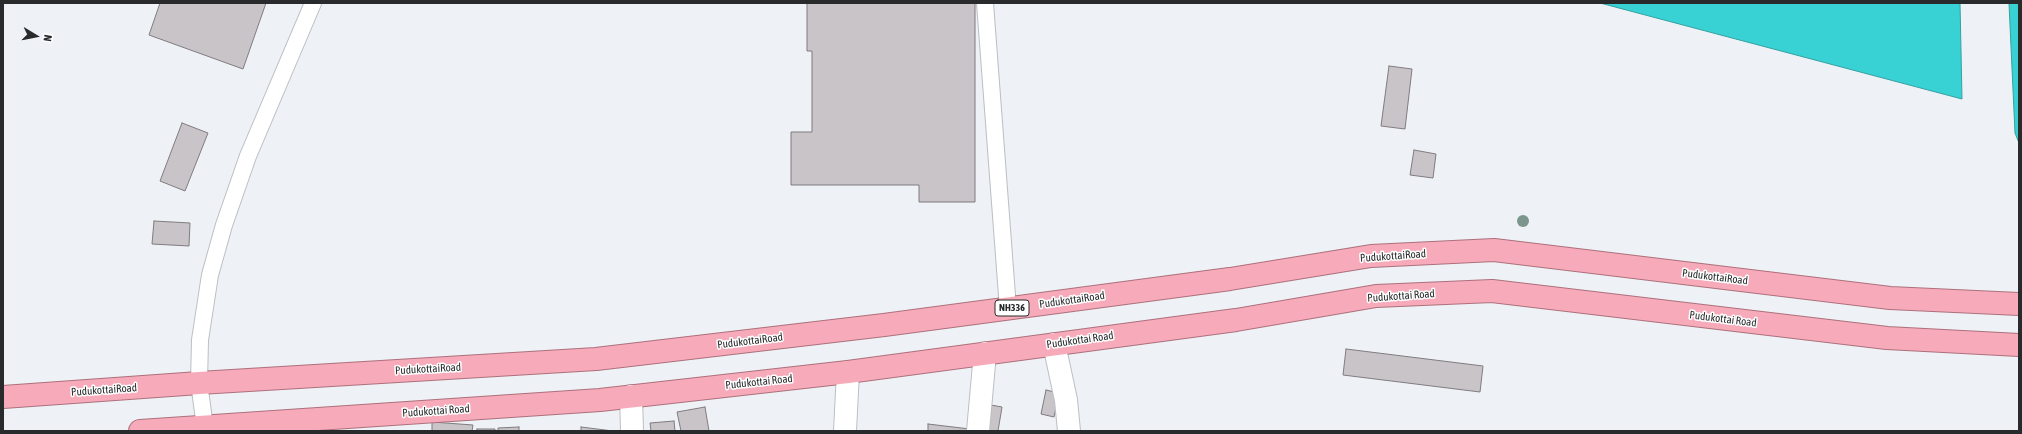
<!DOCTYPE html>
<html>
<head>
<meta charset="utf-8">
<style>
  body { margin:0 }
  #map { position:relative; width:2022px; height:434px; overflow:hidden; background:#eef2f6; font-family:"Asap Condensed",sans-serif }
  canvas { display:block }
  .frame { position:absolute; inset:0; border:4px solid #282a2b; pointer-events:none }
  .north { position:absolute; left:16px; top:16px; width:40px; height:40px; -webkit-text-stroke:3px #fff; paint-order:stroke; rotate:100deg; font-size:11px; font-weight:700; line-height:16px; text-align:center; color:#282a2b }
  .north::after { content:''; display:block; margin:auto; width:14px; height:18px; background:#282a2b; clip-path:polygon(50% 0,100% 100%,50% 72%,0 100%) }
</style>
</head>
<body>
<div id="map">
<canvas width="2022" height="434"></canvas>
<div class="frame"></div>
<div class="north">N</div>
</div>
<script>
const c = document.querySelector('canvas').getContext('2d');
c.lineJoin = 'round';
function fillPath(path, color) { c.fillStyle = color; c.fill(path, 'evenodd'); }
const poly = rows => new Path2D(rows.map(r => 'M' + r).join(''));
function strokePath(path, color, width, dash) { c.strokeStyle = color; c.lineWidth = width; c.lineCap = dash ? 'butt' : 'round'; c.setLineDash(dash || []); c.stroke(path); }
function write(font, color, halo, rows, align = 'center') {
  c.font = font + ' "Asap Condensed",sans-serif'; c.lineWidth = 3; c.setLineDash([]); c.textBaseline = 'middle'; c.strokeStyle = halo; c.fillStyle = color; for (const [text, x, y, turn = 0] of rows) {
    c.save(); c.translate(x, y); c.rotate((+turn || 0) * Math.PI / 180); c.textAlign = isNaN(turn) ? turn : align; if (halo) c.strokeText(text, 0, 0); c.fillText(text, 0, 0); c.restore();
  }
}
const water = poly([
  [1600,3,1960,3,1962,99,1600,3],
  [2009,3,2019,3,2019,143,2015,133,2009,3]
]);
const building = poly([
  [160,3,266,3,243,69,149,35,160,3],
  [807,3,975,3,975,202,919,202,919,185,791,185,791,132,812,132,812,51,807,51,807,3],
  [1389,66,1412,69,1405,129,1381,126,1389,66],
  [182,123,208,133,185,191,160,181,182,123],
  [1414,150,1436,154,1433,178,1410,175,1414,150],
  [154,221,190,223,189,246,152,244,154,221],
  [1346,349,1483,366,1480,392,1343,375,1346,349],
  [1046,390,1059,393,1054,417,1041,414,1046,390],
  [985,404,1002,407,998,431,982,431,985,404],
  [705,407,709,431,681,431,677,412,705,407],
  [674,421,675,431,651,431,650,423,674,421],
  [432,422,473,425,472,431,432,431,432,422],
  [928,424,970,429,970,431,928,431,928,424],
  [519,427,519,431,498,431,498,428,519,427],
  [581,427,613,431,581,431,581,427],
  [477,429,495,429,495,431,477,431,477,429]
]);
const service = poly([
  [985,3,1008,309],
  [205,427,199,383,200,340,210,275,224,225,248,156,313,3]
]);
const minor = poly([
  [1054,344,1066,400,1069,431],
  [631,396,632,431],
  [845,431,848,372],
  [978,431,985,353]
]);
const trunk = poly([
  [3,397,199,383,596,359,884,325,1230,279,1371,256,1494,250,1890,298,2019,304],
  [140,431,600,400,848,372,1236,320,1376,296,1492,291,1887,338,2019,345]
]);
const trees = [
  [1523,221]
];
const shields = [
  [1012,308,34]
];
const shieldNames = [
  ["NH336",1012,308]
];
const streetNames = [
  ["PudukottaiRoad",1393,256,-4],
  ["PudukottaiRoad",1715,277,7],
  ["Pudukottai Road",1401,296,-4],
  ["PudukottaiRoad",1072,300,-8],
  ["Pudukottai Road",1723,319,7],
  ["Pudukottai Road",1080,340,-8],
  ["PudukottaiRoad",750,341,-7],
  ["PudukottaiRoad",428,369,-3],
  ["Pudukottai Road",759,382,-6],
  ["PudukottaiRoad",104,390,-4],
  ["Pudukottai Road",436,411,-4]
];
fillPath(water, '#39d2d4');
strokePath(water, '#34a0a1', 1);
fillPath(building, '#c9c4c8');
strokePath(building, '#7f7b7e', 1);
strokePath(service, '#bbbfc3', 18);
strokePath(minor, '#bbbfc3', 24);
strokePath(trunk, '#ad707c', 24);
strokePath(service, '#fff', 16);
strokePath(minor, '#fff', 22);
strokePath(trunk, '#f7abba', 22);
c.fillStyle = '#7c968e';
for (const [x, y] of trees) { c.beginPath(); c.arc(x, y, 6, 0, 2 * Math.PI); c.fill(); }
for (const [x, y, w] of shields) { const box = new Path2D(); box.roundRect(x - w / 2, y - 8, w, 16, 3); c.fillStyle = '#fff'; c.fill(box); strokePath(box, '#282a2b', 1); }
write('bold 10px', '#282a2b', null, shieldNames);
write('11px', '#282a2b', '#fff', streetNames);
</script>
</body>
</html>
